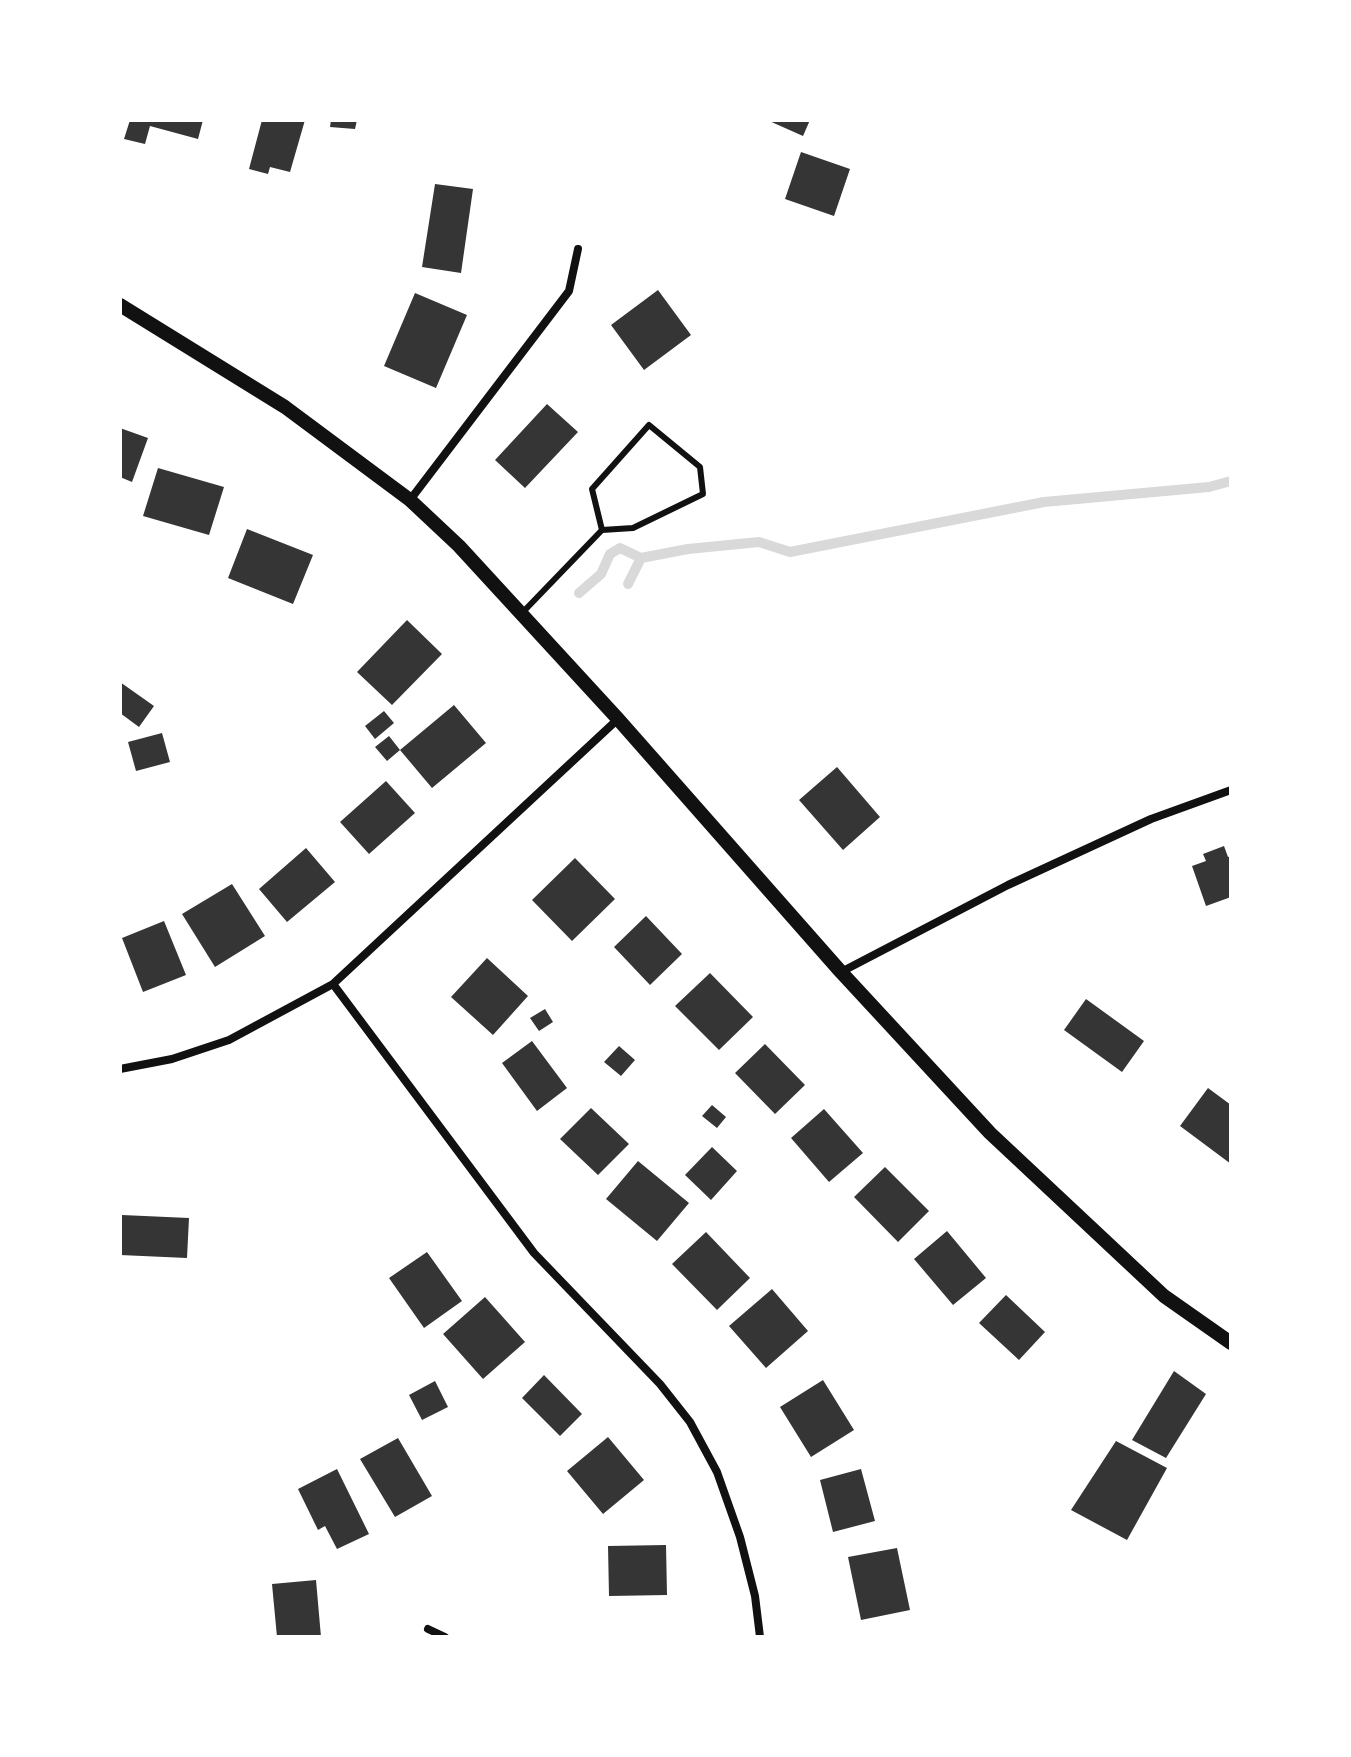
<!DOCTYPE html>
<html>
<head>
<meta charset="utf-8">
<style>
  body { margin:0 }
  #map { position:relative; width:1351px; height:1757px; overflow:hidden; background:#fff; font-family:Barlow,sans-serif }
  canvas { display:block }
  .frame { position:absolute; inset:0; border:122px solid #fff; pointer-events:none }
</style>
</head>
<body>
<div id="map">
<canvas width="1351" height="1757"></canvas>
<div class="frame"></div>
</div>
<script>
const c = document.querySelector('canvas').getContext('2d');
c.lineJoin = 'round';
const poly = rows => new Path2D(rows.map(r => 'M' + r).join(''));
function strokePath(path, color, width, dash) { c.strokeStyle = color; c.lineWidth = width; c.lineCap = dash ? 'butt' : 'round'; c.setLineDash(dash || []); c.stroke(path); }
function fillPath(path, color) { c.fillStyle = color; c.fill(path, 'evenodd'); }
const stream = poly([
  [628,584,641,558,688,549,759,542,790,552,1044,502,1209,487,1231,481],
  [579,593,601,574,610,554,620,548,641,558]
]);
const building = poly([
  [130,120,203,120,198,139,150,126,145,144,124,139],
  [262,120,305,120,290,172,270,167,268,174,249,169],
  [331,120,357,120,355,129,330,127],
  [767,120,810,120,803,136],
  [801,152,850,169,834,216,785,199],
  [435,184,473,189,461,273,422,267],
  [658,290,691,335,644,370,611,325],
  [415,293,467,315,436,388,384,366],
  [547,404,578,432,525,488,495,460],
  [120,428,148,438,132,482,120,477],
  [158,468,224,487,209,535,143,516],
  [247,529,313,555,293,604,228,578],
  [407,620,442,654,392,705,357,672],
  [120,682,154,706,139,727,120,713],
  [454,705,486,743,432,788,400,750,387,761,375,747,389,736,400,750],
  [384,711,394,723,375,739,365,726],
  [162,733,170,762,136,771,128,742],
  [837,767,880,817,843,850,799,800],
  [386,781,415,813,369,854,340,822],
  [1224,846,1228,857,1231,856,1231,897,1206,906,1192,866,1206,861,1203,854],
  [306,848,335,882,287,922,259,889],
  [575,858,615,899,572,941,532,900],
  [232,884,265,936,215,967,182,914],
  [646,916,682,954,650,985,614,947],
  [164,921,186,975,143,992,122,938],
  [487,958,528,996,493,1035,451,997],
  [710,973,753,1017,719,1050,675,1006],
  [1086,999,1144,1041,1122,1072,1064,1030],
  [545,1009,553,1022,539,1031,530,1018],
  [532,1041,567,1088,537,1111,502,1063],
  [765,1044,805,1085,775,1114,735,1073],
  [619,1046,635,1060,621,1076,604,1062],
  [1208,1088,1231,1105,1231,1164,1180,1126],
  [712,1105,726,1117,717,1128,702,1116],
  [591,1108,629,1144,598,1175,560,1139],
  [824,1109,863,1153,829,1182,791,1138],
  [712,1147,737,1171,711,1200,685,1175],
  [638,1161,689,1203,657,1241,606,1199],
  [885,1167,929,1211,898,1242,854,1197],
  [122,1215,189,1218,187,1258,120,1255],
  [947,1231,986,1278,953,1305,914,1259],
  [706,1232,750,1278,717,1310,672,1264],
  [427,1252,462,1301,424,1328,389,1278],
  [772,1289,808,1331,766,1368,729,1326],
  [1006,1295,1045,1332,1019,1360,979,1323],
  [485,1297,525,1342,483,1379,443,1334],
  [1174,1371,1206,1394,1166,1458,1132,1440],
  [544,1375,582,1414,560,1436,522,1398],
  [823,1380,854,1430,811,1457,780,1407],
  [435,1381,448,1407,422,1420,409,1395],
  [608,1437,644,1480,603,1514,567,1471],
  [398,1438,432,1496,395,1517,360,1459],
  [1116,1441,1167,1468,1127,1540,1071,1510],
  [337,1469,369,1534,337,1549,325,1526,318,1530,298,1489],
  [861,1469,875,1521,833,1532,820,1480],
  [666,1545,667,1595,609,1596,608,1546],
  [897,1548,910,1610,861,1620,848,1557],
  [316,1580,321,1637,277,1637,272,1584]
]);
const service = poly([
  [523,612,602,530,633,528,703,494,700,467,649,425,592,489,602,530]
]);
const minor = poly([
  [410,500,569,291,578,249],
  [841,972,1008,885,1151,819,1231,790],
  [333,984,534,1253,660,1384,690,1422,717,1472,740,1537,755,1596,760,1637],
  [120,1069,172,1059,229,1040,333,984,618,719],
  [428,1629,445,1637]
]);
const tertiary = poly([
  [120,305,285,407,410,500,459,546,618,719,841,972,990,1133,1164,1296,1231,1343]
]);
strokePath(stream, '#d9d9d9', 10);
fillPath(building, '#353535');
strokePath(service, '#111', 6);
strokePath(minor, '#111', 8);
strokePath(tertiary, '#111', 14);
</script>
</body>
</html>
